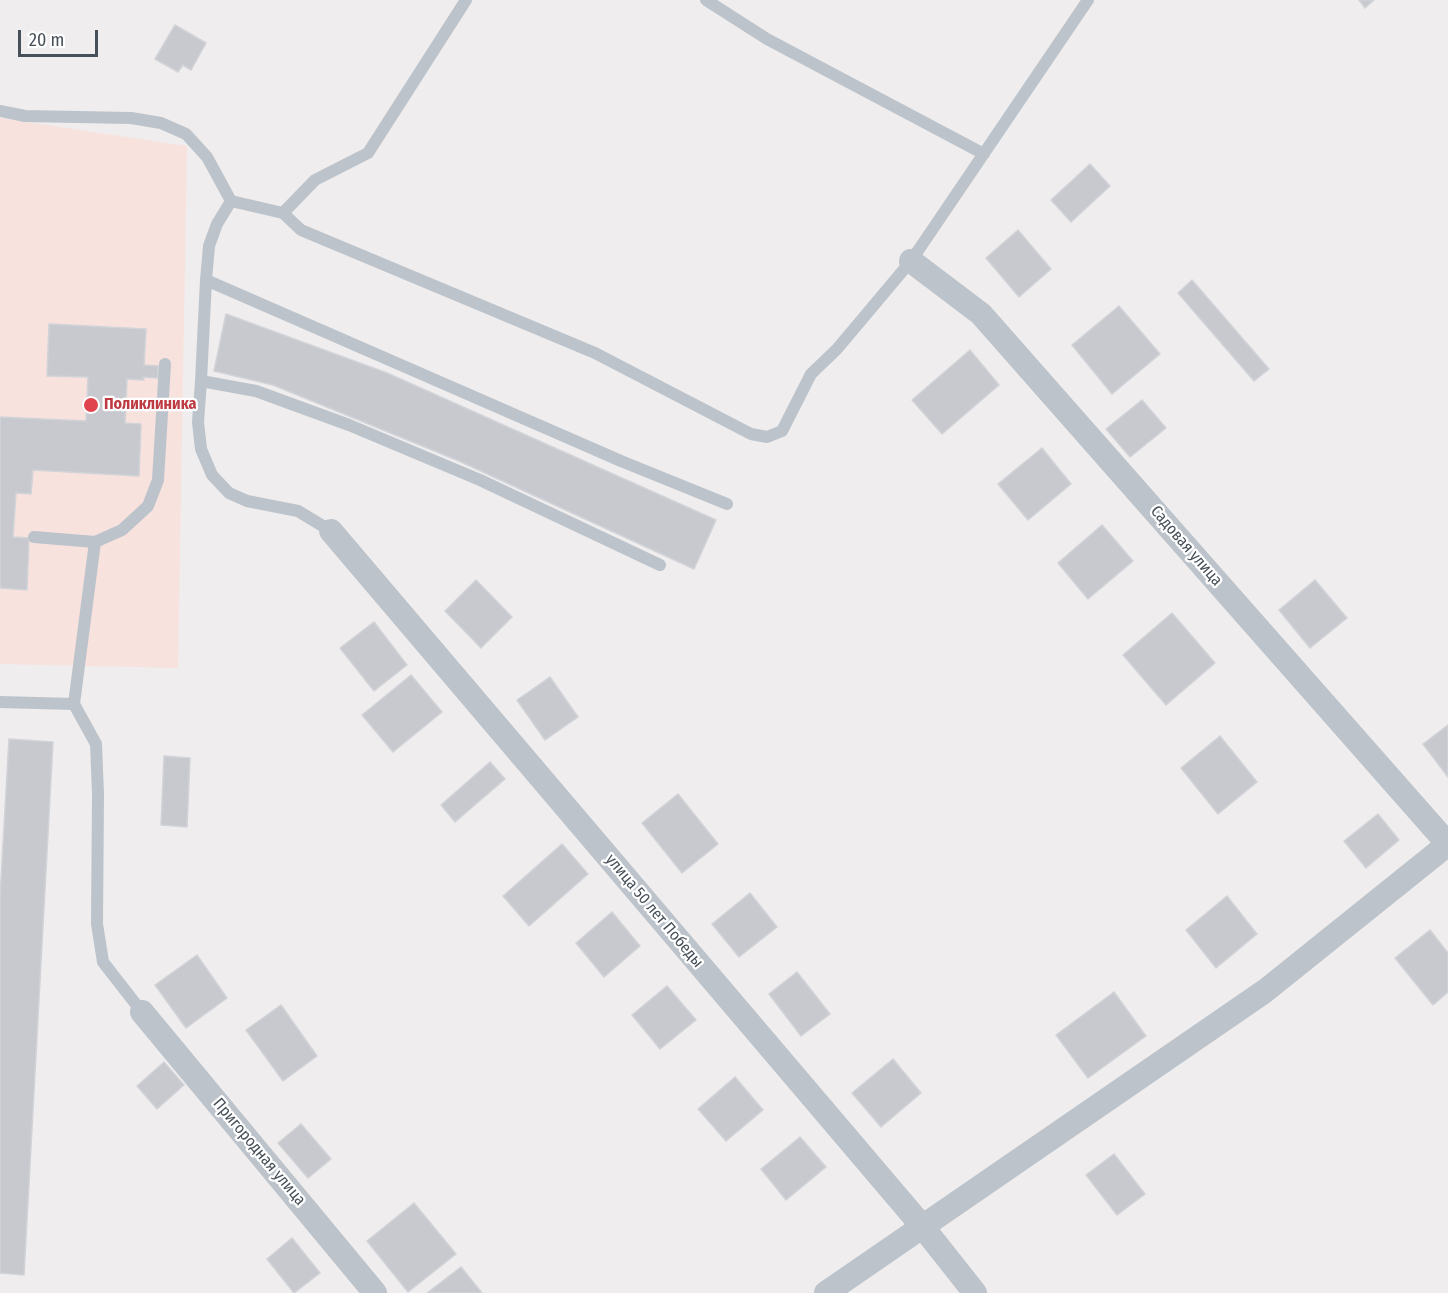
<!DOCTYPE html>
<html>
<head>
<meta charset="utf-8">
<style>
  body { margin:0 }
  #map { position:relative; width:1448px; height:1293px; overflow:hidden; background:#efeded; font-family:"Fira Sans Condensed",sans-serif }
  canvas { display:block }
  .scale { position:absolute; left:18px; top:30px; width:80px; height:27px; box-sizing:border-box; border:3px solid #474f58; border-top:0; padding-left:8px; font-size:18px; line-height:21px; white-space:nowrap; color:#474f58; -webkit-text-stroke:4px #fff; paint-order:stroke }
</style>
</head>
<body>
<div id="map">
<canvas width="1448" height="1293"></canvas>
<div class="scale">20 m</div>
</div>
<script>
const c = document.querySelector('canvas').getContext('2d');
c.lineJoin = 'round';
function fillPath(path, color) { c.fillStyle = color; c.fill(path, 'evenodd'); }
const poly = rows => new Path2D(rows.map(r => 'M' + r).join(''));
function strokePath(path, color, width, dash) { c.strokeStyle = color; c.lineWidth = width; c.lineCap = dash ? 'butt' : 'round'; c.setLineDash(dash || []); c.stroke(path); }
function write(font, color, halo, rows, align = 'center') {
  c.font = font + ' "Fira Sans Condensed",sans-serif'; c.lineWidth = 4.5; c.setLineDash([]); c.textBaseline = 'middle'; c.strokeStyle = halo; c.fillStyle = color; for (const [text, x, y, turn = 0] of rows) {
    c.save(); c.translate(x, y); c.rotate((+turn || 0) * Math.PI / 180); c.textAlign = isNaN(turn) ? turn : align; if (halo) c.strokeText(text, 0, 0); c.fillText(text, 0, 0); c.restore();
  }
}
const medical = poly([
  [0,118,187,146,178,668,0,664]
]);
const building = poly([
  [1359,0,1374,0,1365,8,1359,0],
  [175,25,206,43,191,70,183,65,178,72,155,59,175,25],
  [1090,164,1110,186,1071,222,1051,200,1090,164],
  [1018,230,1051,269,1019,297,986,258,1018,230],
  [1192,280,1269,369,1254,381,1178,293,1192,280],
  [1119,306,1160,354,1112,394,1072,345,1119,306],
  [226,314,387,373,716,520,694,569,459,461,273,385,214,371,226,314],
  [49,324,146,329,144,365,158,366,158,378,143,377,144,380,127,379,125,423,141,424,139,476,33,470,31,494,16,493,13,537,29,538,27,590,0,588,0,417,86,421,88,377,47,376,49,324],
  [970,350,999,385,942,434,912,400,970,350],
  [1142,400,1166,428,1130,457,1106,429,1142,400],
  [1042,448,1071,484,1028,520,998,484,1042,448],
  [1102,525,1133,561,1088,599,1058,563,1102,525],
  [476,580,512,617,481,648,445,611,476,580],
  [1315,580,1347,618,1310,648,1279,610,1315,580],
  [1172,613,1215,663,1166,705,1123,655,1172,613],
  [374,622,407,665,374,691,340,648,374,622],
  [411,675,442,712,393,752,362,715,411,675],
  [550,677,578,717,545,740,517,700,550,677],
  [1448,725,1448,777,1423,744,1448,725],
  [1220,736,1257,782,1218,814,1181,768,1220,736],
  [9,739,53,742,24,1275,0,1273,0,897,9,739],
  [164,756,190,758,187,827,161,825,164,756],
  [490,762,505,779,455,822,441,805,490,762],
  [678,794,718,844,682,873,642,823,678,794],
  [1378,814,1399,840,1366,868,1344,841,1378,814],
  [562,844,588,874,529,926,503,896,562,844],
  [750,893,777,927,739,957,712,924,750,893],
  [1227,896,1257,934,1216,968,1186,930,1227,896],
  [612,912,640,946,604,977,576,943,612,912],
  [1430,930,1448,953,1448,992,1433,1005,1395,958,1430,930],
  [197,955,227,998,186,1028,155,985,197,955],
  [797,972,830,1014,801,1036,769,994,797,972],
  [667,986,696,1020,660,1049,632,1015,667,986],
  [1114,992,1146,1036,1088,1078,1056,1035,1114,992],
  [281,1005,317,1056,283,1081,246,1030,281,1005],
  [893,1059,921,1093,881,1127,852,1093,893,1059],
  [164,1062,184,1085,157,1109,137,1086,164,1062],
  [735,1077,763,1110,726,1141,698,1109,735,1077],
  [301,1124,331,1159,308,1178,278,1143,301,1124],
  [800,1137,826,1167,786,1200,761,1169,800,1137],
  [1114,1154,1145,1194,1117,1215,1086,1175,1114,1154],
  [414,1203,456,1254,408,1292,367,1241,414,1203],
  [292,1238,320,1273,294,1293,267,1259,292,1238],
  [461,1267,482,1293,427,1293,461,1267]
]);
const lane = poly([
  [706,0,767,39,984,154],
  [0,111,25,116,131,118,161,123,186,134,207,157,231,201,283,213,301,230,595,353,751,434,767,437,782,431,811,374,837,349,911,261,1088,0],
  [231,201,217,224,209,246,206,280,621,461,727,504],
  [283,213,315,180,368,153,466,0],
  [206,280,201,381,256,391,349,425,480,480,660,565],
  [201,381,198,422,201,449,212,475,229,493,247,501,298,511,331,531],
  [34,537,95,542,74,704],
  [95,542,122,530,148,506,158,480,165,364],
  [0,702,74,704,96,744,98,794,97,924,103,962,142,1012]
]);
const street = poly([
  [911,261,981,314,1448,844],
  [331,531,922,1226,975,1293],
  [142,1012,375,1293],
  [826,1293,1265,991,1448,844]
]);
const markers = [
  [91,405,8,"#e0444e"]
];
const healthNames = [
  ["Поликлиника",104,405]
];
const streetNames = [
  ["Садовая улица",1186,546,49],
  ["улица 50 лет Победы",654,911,50],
  ["Пригородная улица",259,1152,50]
];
fillPath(medical, '#f7e2de');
fillPath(building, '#c7c9cf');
strokePath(building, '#d1d3d8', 1.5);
strokePath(lane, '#bcc3cb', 12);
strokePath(street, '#bcc3cb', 24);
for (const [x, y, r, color] of markers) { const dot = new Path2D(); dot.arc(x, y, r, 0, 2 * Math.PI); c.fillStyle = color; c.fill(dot); strokePath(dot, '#fff', 2); }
write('bold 16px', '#be3a42', '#fff', healthNames, 'left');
write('16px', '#474f58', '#fff', streetNames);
</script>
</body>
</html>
